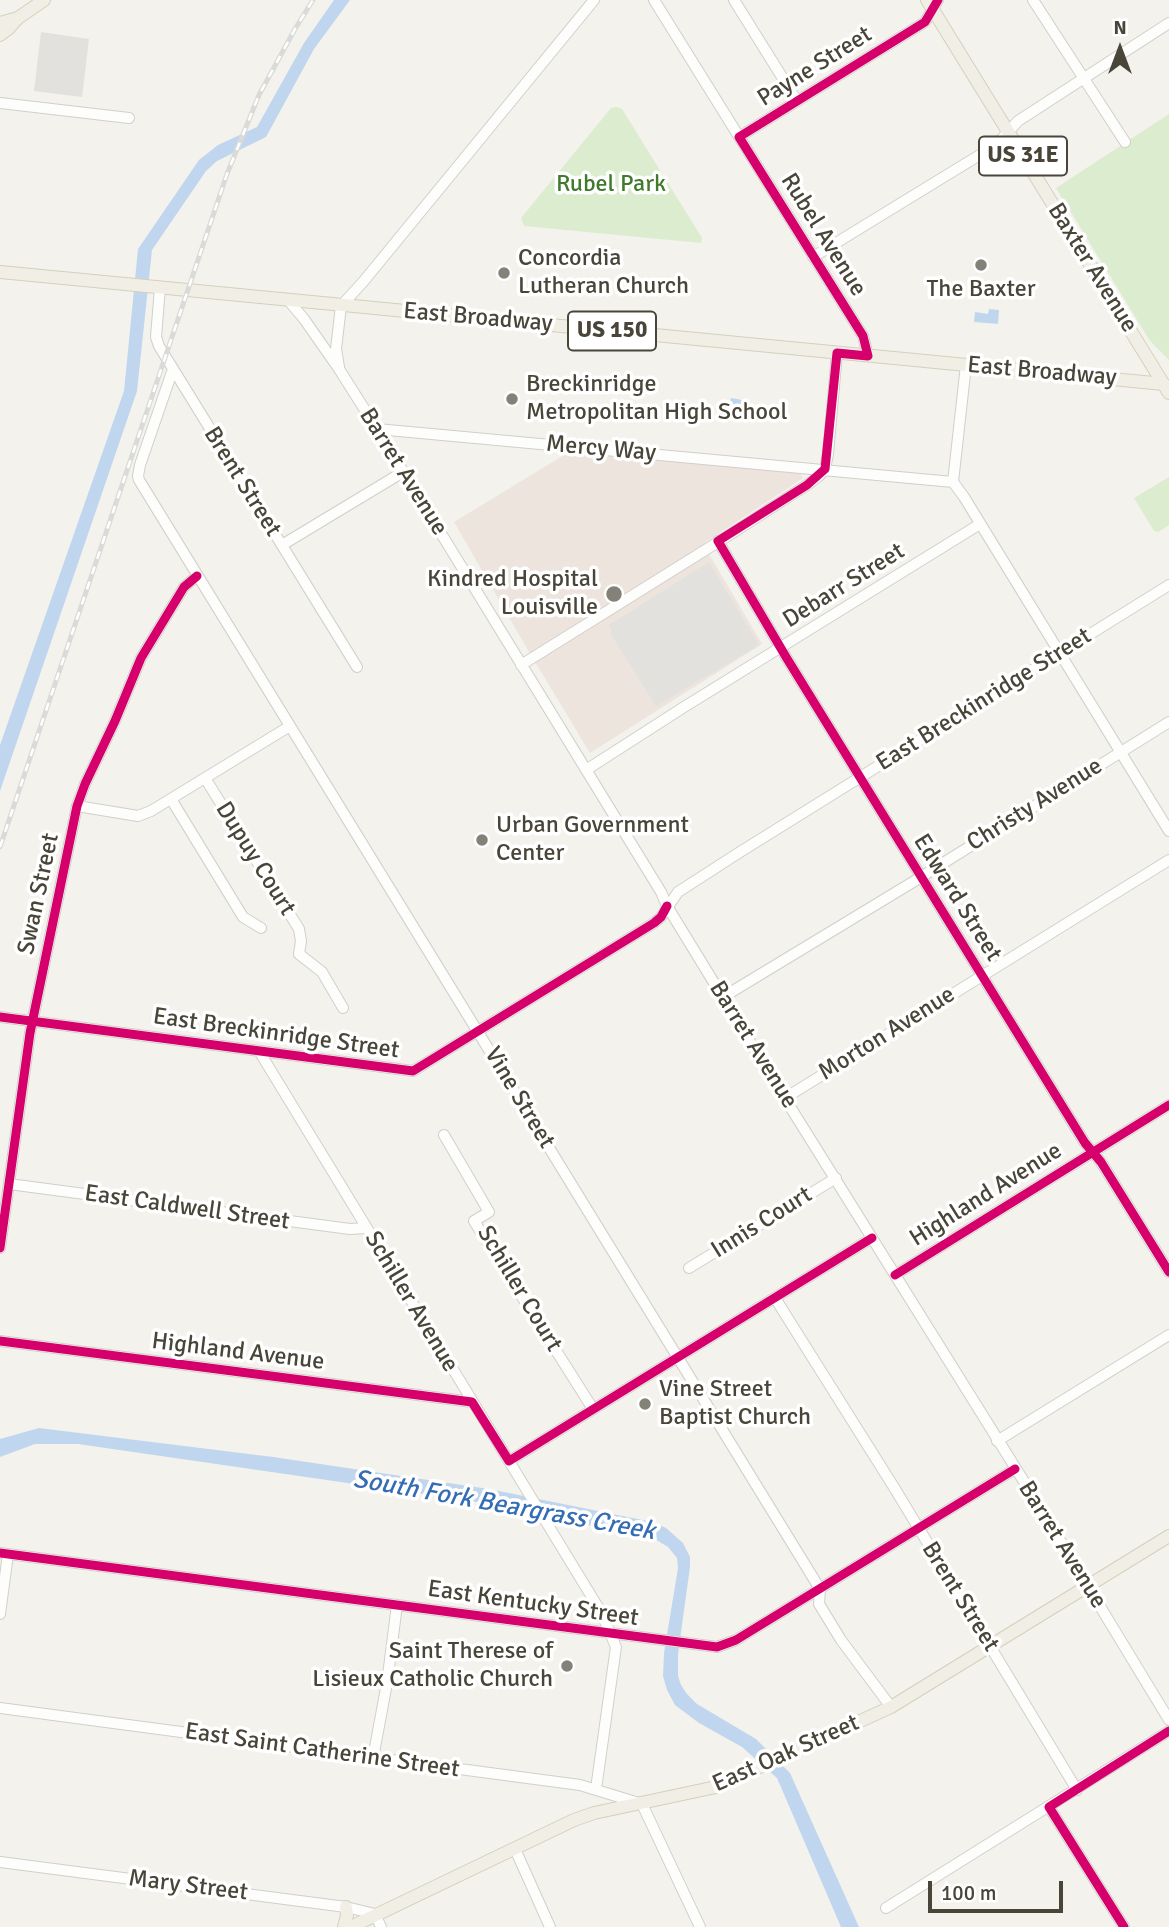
<!DOCTYPE html>
<html>
<head>
<meta charset="utf-8">
<style>
  body { margin:0 }
  #map { position:relative; width:1169px; height:1927px; overflow:hidden; background:#f3f2ed; font-family:Signika,sans-serif }
  canvas { display:block }
  .north { position:absolute; left:1085px; top:14px; width:70px; height:70px; -webkit-text-stroke:5px #fff; paint-order:stroke; rotate:0deg; font-size:19px; font-weight:700; line-height:28px; text-align:center; color:#494539 }
  .north::after { content:''; display:block; margin:auto; width:24px; height:32px; background:#494539; clip-path:polygon(50% 0,100% 100%,50% 72%,0 100%) }
  .scale { position:absolute; left:928px; top:1881px; width:135px; height:32px; box-sizing:border-box; border:4px solid #494539; border-top:0; padding-left:9px; font-size:21px; line-height:24px; white-space:nowrap; color:#494539; -webkit-text-stroke:5px #fff; paint-order:stroke }
</style>
</head>
<body>
<div id="map">
<canvas width="1169" height="1927"></canvas>
<div class="north">N</div>
<div class="scale">100 m</div>
</div>
<script>
const c = document.querySelector('canvas').getContext('2d');
c.lineJoin = 'round';
function fillPath(path, color) { c.fillStyle = color; c.fill(path, 'evenodd'); }
const poly = rows => new Path2D(rows.map(r => 'M' + r).join(''));
function strokePath(path, color, width, dash) { c.strokeStyle = color; c.lineWidth = width; c.lineCap = dash ? 'butt' : 'round'; c.setLineDash(dash || []); c.stroke(path); }
function write(font, color, halo, rows, align = 'center') {
  c.font = font + ' Signika,sans-serif'; c.lineWidth = 7; c.setLineDash([]); c.textBaseline = 'middle'; c.strokeStyle = halo; c.fillStyle = color; for (const [text, x, y, turn = 0] of rows) {
    c.save(); c.translate(x, y); c.rotate((+turn || 0) * Math.PI / 180); c.textAlign = isNaN(turn) ? turn : align; if (halo) c.strokeText(text, 0, 0); c.fillText(text, 0, 0); c.restore();
  }
}
const medical = poly([
  [569,452,799,472,803,478,703,544,762,644,590,753,529,652,454,522]
]);
const green = poly([
  [617,107,622,109,702,238,701,243,524,226,521,218,611,108],
  [1169,114,1169,360,1150,341,1056,188],
  [1169,477,1169,525,1158,532,1154,531,1134,498]
]);
const parking = poly([
  [41,32,89,39,82,97,34,91],
  [709,562,759,645,656,706,610,633,612,631,609,625]
]);
const water = poly([
  [334,0,350,0,314,49,266,137,217,161,206,171,152,250,137,391,0,791,0,745,124,391,138,249,199,160,218,145,257,127,304,43],
  [989,309,999,310,998,324,974,322,975,312,988,314],
  [731,398,742,400,741,416,728,415],
  [39,1428,273,1457,489,1489,652,1522,666,1528,683,1543,690,1557,690,1567,678,1654,678,1676,681,1685,687,1694,697,1704,756,1739,790,1773,859,1927,841,1927,777,1778,742,1747,699,1723,675,1705,667,1690,663,1676,664,1653,678,1568,677,1558,668,1547,648,1535,596,1527,472,1501,78,1444,35,1444,0,1457,0,1439]
]);
const minor = poly([
  [654,0,863,336,868,356],
  [734,0,797,101],
  [1033,0,1125,142],
  [0,103,129,118],
  [739,137,925,22,938,0],
  [813,257,996,145,1018,121,1169,23],
  [160,288,156,337,159,346,357,667],
  [288,300,304,319,339,369,377,429,661,892,667,906,779,1089,1033,1496,1169,1720],
  [966,365,953,482,964,497,1169,831],
  [339,367,336,349,341,306,363,282,594,0],
  [173,369,140,465,138,476,139,480,820,1589,819,1604,841,1640,891,1707],
  [377,429,953,482],
  [718,541,786,657,1085,1143,1101,1162,1169,1272],
  [282,545,403,472],
  [521,665,723,539,807,485,819,476,825,469,828,454,837,353],
  [586,770,684,707,980,524],
  [205,778,299,929,301,941,299,954,322,972,343,1008],
  [171,799,243,917,261,928],
  [77,806,138,816,151,811,290,726],
  [723,997,913,882,1169,722],
  [0,1017,413,1071,654,923,661,917,678,892,740,852,1169,585],
  [259,1051,601,1612,616,1647,596,1789],
  [785,1098,1169,860],
  [444,1135,489,1212,474,1221,593,1409],
  [9,1184,350,1229,366,1228],
  [0,1248,30,1033,77,806,85,784,115,721,141,658,184,587,197,576],
  [689,1268,836,1178],
  [895,1275,1169,1105],
  [775,1298,895,1489,1077,1790],
  [0,1341,472,1402],
  [997,1441,1169,1335],
  [509,1461,872,1238],
  [0,1553,717,1647,736,1640,1015,1469],
  [0,1614,8,1554],
  [0,1708,580,1785,642,1804,700,1927],
  [373,1758,387,1683,397,1605],
  [1049,1807,1124,1927],
  [515,1849,550,1927],
  [0,1862,346,1907,375,1914,381,1927],
  [886,1908,1169,1731]
]);
const major = poly([
  [927,0,1169,393],
  [0,23,18,18],
  [0,35,8,29,18,18,44,0],
  [0,272,1164,384],
  [344,1927,347,1915,346,1907],
  [351,1927,574,1820,594,1813,716,1787,891,1707,1169,1536]
]);
const rail = poly([
  [0,847,227,174,259,95,295,29,313,0]
]);
const cycleway = poly([
  [938,0,925,22,739,137,863,336,868,356,837,353,825,469,807,485,718,541,786,657,1085,1143,1101,1162,1169,1272],
  [0,1017,413,1071,654,923,661,917,667,906],
  [0,1248,30,1033,77,806,85,784,115,721,141,658,184,587,197,576],
  [895,1275,1169,1105],
  [0,1341,472,1402,509,1461,872,1238],
  [0,1553,717,1647,736,1640,1015,1469],
  [1124,1927,1049,1807,1169,1731]
]);
const markers = [
  [981,265,7,"#848278"],
  [504,273,7,"#848278"],
  [512,399,7,"#848278"],
  [614,594,9,"#848278"],
  [482,840,7,"#848278"],
  [645,1404,7,"#848278"],
  [567,1666,7,"#848278"]
];
const shields = [
  [1023,156,88],
  [612,331,88]
];
const shieldNames = [
  ["US 31E",1023,156],
  ["US 150",612,331]
];
const streetNames = [
  ["Payne Street",815,67,-32],
  ["Rubel Avenue",823,235,58],
  ["Baxter Avenue",1092,268,58],
  ["East Broadway",478,318,5],
  ["East Broadway",1042,372,5],
  ["Mercy Way",601,449,5],
  ["Barret Avenue",403,472,58],
  ["Brent Street",242,482,58],
  ["Debarr Street",844,586,-32],
  ["East Breckinridge Street",984,700,-32],
  ["Christy Avenue",1035,805,-32],
  ["Dupuy Court",255,859,58],
  ["Swan Street",39,894,-78],
  ["Edward Street",957,898,58],
  ["East Breckinridge Street",276,1034,8],
  ["Morton Avenue",887,1034,-32],
  ["Barret Avenue",753,1045,58],
  ["Vine Street",519,1098,59],
  ["Highland Avenue",986,1195,-32],
  ["East Caldwell Street",187,1208,8],
  ["Innis Court",762,1223,-32],
  ["Schiller Court",519,1289,59],
  ["Schiller Avenue",411,1302,59],
  ["Highland Avenue",238,1352,7],
  ["Barret Avenue",1062,1545,58],
  ["Brent Street",960,1597,58],
  ["East Kentucky Street",533,1604,8],
  ["East Saint Catherine Street",322,1751,8],
  ["East Oak Street",786,1754,-24],
  ["Mary Street",188,1886,7]
];
const parkNames = [
  ["Rubel Park",611,185]
];
const poiNames = [
  ["Concordia",518,259],
  ["Lutheran Church",518,287],
  ["The Baxter",981,290,"center"],
  ["Breckinridge",526,385],
  ["Metropolitan High School",526,413],
  ["Kindred Hospital",598,580,"right"],
  ["Louisville",598,608,"right"],
  ["Urban Government",496,826],
  ["Center",496,854],
  ["Vine Street",659,1390],
  ["Baptist Church",659,1418],
  ["Saint Therese of",553,1652,"right"],
  ["Lisieux Catholic Church",553,1680,"right"]
];
const waterNames = [
  ["South Fork Beargrass Creek",504,1506,10]
];
fillPath(medical, '#ede4de');
fillPath(green, '#dcecce');
fillPath(parking, '#e2e1dd');
fillPath(water, '#c0d6ee');
strokePath(minor, '#d1cfca', 12);
strokePath(major, '#d4d0bc', 14);
strokePath(minor, '#fdfdfc', 10);
strokePath(major, '#f1efe5', 12);
strokePath(rail, '#dadad9', 5);
strokePath(rail, '#fff', 2.5, [8]);
strokePath(cycleway, '#d6006c', 9);
for (const [x, y, r, color] of markers) { const dot = new Path2D(); dot.arc(x, y, r, 0, 2 * Math.PI); c.fillStyle = color; c.fill(dot); strokePath(dot, '#fff', 2.5); }
for (const [x, y, w] of shields) { const box = new Path2D(); box.roundRect(x - w / 2, y - 19.5, w, 39, 5); c.fillStyle = '#fff'; c.fill(box); strokePath(box, '#494539', 2); }
write('bold 23px', '#494539', null, shieldNames);
write('24px', '#494539', '#fff', streetNames);
write('24px', '#407a2d', '#fff', parkNames);
write('24px', '#494539', '#fff', poiNames, 'left');
write('italic 26px', '#346db3', '#fff', waterNames);
</script>
</body>
</html>
